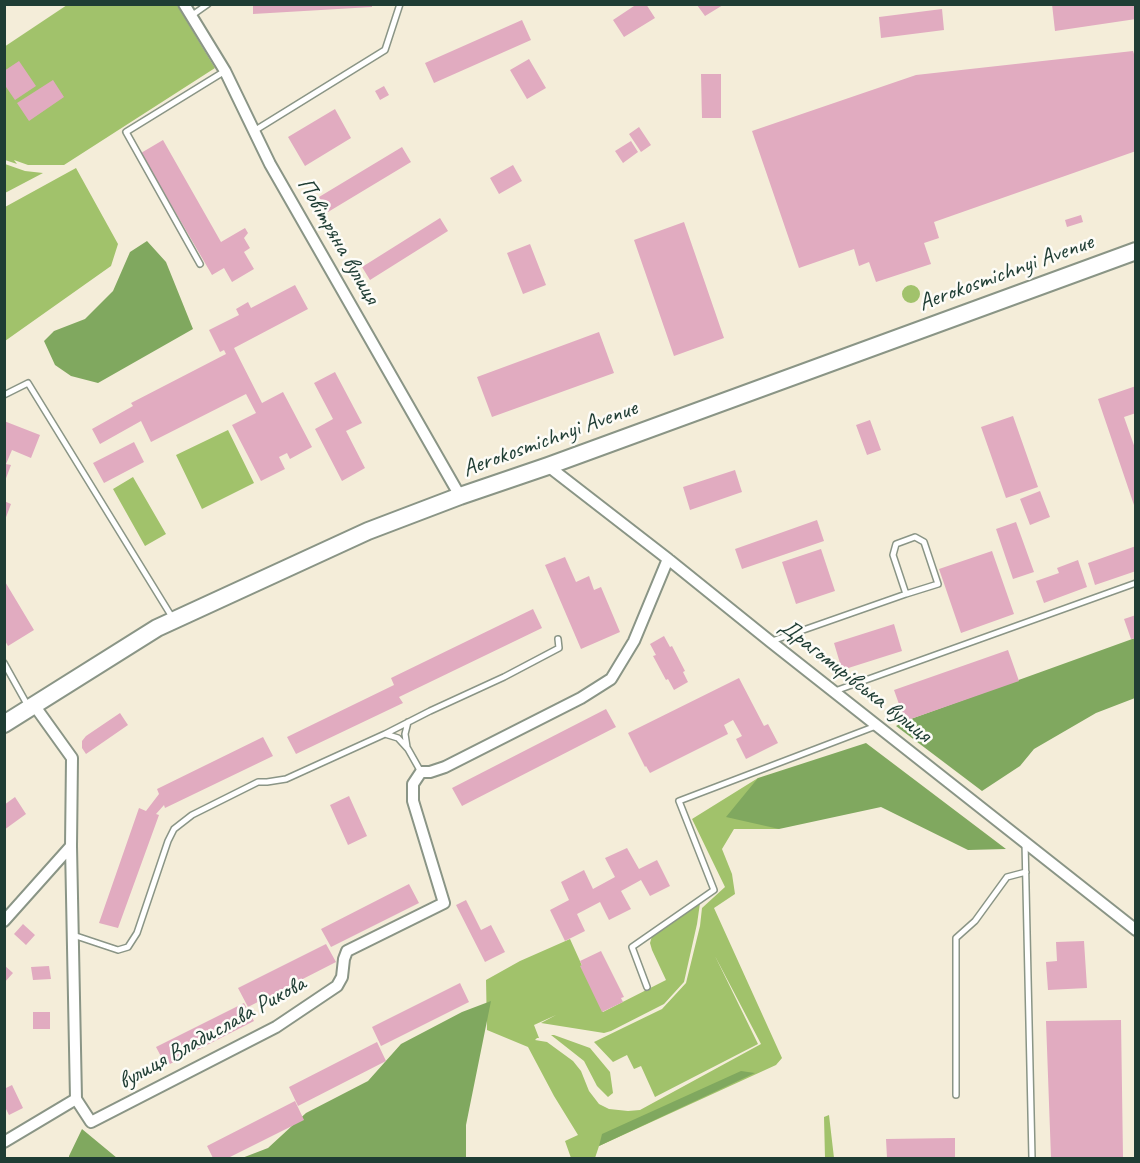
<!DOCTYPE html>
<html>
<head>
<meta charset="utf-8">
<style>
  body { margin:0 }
  #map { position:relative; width:1140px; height:1163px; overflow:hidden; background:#f4edd9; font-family:Caveat,sans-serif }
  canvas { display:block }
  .frame { position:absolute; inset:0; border:6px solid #1f3d34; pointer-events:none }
</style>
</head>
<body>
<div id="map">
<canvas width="1140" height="1163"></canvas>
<div class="frame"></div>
</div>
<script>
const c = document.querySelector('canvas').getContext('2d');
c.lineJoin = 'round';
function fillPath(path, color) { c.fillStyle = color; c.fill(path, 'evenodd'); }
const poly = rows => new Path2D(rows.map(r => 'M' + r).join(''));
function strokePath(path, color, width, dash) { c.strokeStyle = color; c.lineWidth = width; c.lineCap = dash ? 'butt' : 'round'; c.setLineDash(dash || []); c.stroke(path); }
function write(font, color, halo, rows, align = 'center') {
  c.font = font + ' Caveat,sans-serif'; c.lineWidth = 5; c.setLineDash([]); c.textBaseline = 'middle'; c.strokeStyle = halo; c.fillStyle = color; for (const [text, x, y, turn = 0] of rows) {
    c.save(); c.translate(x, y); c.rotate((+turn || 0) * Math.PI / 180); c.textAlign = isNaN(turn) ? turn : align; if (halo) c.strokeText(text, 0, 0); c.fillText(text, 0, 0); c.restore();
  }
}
const green = poly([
  [67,5,177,5,215,68,64,165,28,165,14,160,17,164,5,160,4,47],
  [5,164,25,171,43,173,5,193],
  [76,168,118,244,111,266,5,341,5,207],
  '902 294a9 9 0 1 1 18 0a9 9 0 1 1-18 0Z',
  [228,430,254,483,202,509,176,455],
  [133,477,166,534,145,546,113,489],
  [758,778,779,829,734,829,722,849,732,874,735,894,714,908,782,1058,776,1065,599,1146,595,1158,571,1158,565,1141,578,1135,554,1096,528,1047,487,1030,486,980,520,961,570,939,603,1012,666,980,652,950,650,943,652,936,700,903,697,924,684,982,664,1004,611,1031,604,1033,541,1023,556,1015,534,1025,539,1038,537,1038,535,1040,547,1042,573,1061,581,1071,589,1091,599,1104,609,1109,628,1111,640,1110,761,1044,715,956,758,1044,655,1097,641,1066,634,1069,627,1055,613,1062,594,1042,662,1009,686,983,700,926,702,908,725,887,692,819],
  [551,1035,554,1035,590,1048,610,1072,613,1093,608,1097,597,1086,584,1061],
  [829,1115,834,1158,825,1158,824,1117]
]);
const forest = poly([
  [147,241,166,262,193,329,98,383,71,376,55,365,44,341,54,331,85,319,113,291,130,252],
  [1135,638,1135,698,1096,713,1034,749,1020,766,982,791,896,726,905,721],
  [866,743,1006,849,968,850,881,807,779,829,726,817,758,778],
  [491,1001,466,1125,466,1158,242,1158,268,1148,306,1113,368,1081,401,1044,462,1012],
  [741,1071,755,1073,599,1146,602,1134],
  [82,1129,117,1158,69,1158,69,1156]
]);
const building = poly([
  [253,4,372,4,372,7,253,14],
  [637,4,646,4,655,18,624,37,613,20],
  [1052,4,1136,4,1136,19,1055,31],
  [697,5,723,5,705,16],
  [942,9,944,30,881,38,879,17],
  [522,20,531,40,434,83,425,63],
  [1133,51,1136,60,1136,151,934,222,939,238,924,243,931,264,876,282,869,262,859,266,854,249,799,268,752,131,916,75],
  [529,59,546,88,527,99,510,70],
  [19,61,36,86,15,100,4,84,4,71],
  [701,74,721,74,721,118,702,118],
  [53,80,64,97,29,121,17,103],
  [384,86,389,95,380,100,375,91],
  [335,109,351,138,305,166,288,137],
  [639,127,651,145,641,152,629,134],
  [163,140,221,242,245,228,248,233,244,238,250,248,244,252,254,269,232,282,224,268,212,275,141,153],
  [631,141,638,152,623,163,615,151],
  [402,147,411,162,328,212,319,197],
  [513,165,522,181,499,194,490,178],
  [1081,215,1083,222,1067,227,1065,220],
  [440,218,448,231,370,280,362,267],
  [684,222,724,338,674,356,634,240],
  [530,244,546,285,523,294,507,253],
  [295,285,308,309,234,348,262,403,283,392,312,447,290,459,287,453,279,457,285,469,261,481,232,425,256,413,246,394,151,442,141,421,100,444,92,429,133,406,131,403,226,354,224,350,220,352,209,330,239,315,236,309,248,302,251,308],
  [599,332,614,373,492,417,477,377],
  [335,372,362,423,346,431,365,468,342,481,315,429,333,419,314,383],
  [1136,386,1136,413,1124,417,1136,451,1135,508,1098,399],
  [1013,416,1038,487,1006,498,981,427],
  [870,420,881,450,867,455,856,425],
  [4,421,40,435,31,458,12,450,6,464,11,465,5,481],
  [134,442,144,462,104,483,93,463],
  [735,470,742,492,690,510,683,487],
  [1040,491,1050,517,1030,525,1020,499],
  [4,501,11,504,5,520,4,520],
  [817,520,824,541,742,569,735,549],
  [1016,522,1034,572,1013,579,996,529],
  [1136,546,1136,571,1095,585,1088,563],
  [821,549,835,591,796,604,782,562],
  [992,551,1014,614,961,633,939,569],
  [565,557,576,582,589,576,594,590,601,587,620,632,581,649,545,565],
  [1078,560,1087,587,1044,603,1036,581,1059,573,1057,568],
  [4,580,34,630,8,646,4,639],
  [533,609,542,628,399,697,403,703,296,754,287,737,394,685,391,678],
  [1136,615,1136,638,1131,639,1124,619],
  [894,624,902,651,842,670,834,643],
  [664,636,670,647,672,646,685,671,683,672,688,682,674,690,668,679,666,680,653,656,656,655,650,644],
  [1008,650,1019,681,905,721,894,690],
  [739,678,764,726,768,724,778,743,746,759,736,739,742,736,733,720,724,725,728,734,650,773,646,766,645,767,628,733],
  [606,709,616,727,462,806,452,788],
  [120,713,128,725,86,754,82,748,82,741,86,736],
  [263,737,273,756,165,808,164,805,156,814,159,815,118,928,99,923,139,808,146,811,159,794,157,789],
  [349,796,367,836,348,845,330,805],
  [15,797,26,814,4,830,4,805],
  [627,848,639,869,657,860,670,886,650,896,641,880,621,891,631,909,609,920,600,902,577,914,585,931,565,941,550,910,569,900,561,882,584,870,593,889,615,877,605,858],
  [409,884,419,903,331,947,321,929],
  [466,900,481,930,491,925,505,952,485,962,456,905],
  [23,924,35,935,26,945,14,934],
  [1084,941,1087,988,1048,990,1046,962,1057,961,1056,942],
  [326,944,336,962,248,1007,238,988],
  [601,951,624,997,621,998,623,1002,602,1012,580,966,582,965,580,961],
  [4,965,13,973,4,983],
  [49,966,51,979,33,980,31,967],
  [460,983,469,1002,381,1046,372,1027],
  [244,1003,254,1021,166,1066,156,1047],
  [33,1012,50,1012,50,1029,33,1029],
  [1121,1020,1123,1158,1051,1158,1046,1021],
  [377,1042,386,1061,298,1106,289,1087],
  [12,1085,23,1108,9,1115,4,1105,4,1089],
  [295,1101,304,1120,228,1158,213,1158,207,1146],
  [955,1138,955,1158,887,1158,886,1139]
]);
const service = poly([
  [191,16,208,4],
  [254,131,385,50,400,4],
  [200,264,126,132,225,71],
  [4,395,28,383,172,617],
  [772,641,906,594,938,584,924,542,915,537,896,544,893,555,906,594],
  [4,663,28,706],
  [835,691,1136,583],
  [385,734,430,711,504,677,559,648,558,639],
  [407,747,405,734,408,722],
  [1025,842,1032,1158],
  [73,935,118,950,128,947,137,933,168,841,174,829,192,815,258,782,267,782,286,779,385,734,398,738,408,749,421,772],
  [647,987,632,947,714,890,679,801,876,726],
  [956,1095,956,938,975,921,1007,877,1026,872]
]);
const minor = poly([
  [184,4,225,71,270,164,460,496],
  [548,466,668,559,771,642,1136,930],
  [34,705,72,758,71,846,76,1099,91,1122,276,1027,337,986,342,977,344,959,347,951,444,903,413,801,413,784,421,772,430,772,445,767,581,698,611,679,634,641,668,559],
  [4,921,71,846],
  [4,1142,76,1099]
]);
const trunk = poly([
  [4,724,157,628,368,531,460,496,548,466,1136,251]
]);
const streetNames = [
  ["Повітряна вулиця",338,241,60],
  ["Aerokosmichnyi Avenue",1006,273,-20],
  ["Aerokosmichnyi Avenue",550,439,-20],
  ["Драгомирівська вулиця",855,681,38],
  ["вулиця Владислава Рикова",212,1033,-29]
];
fillPath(green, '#a1c26b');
fillPath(forest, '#80a85f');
fillPath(building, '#e1abc0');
strokePath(service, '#8a9586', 8);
strokePath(minor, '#8a9586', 14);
strokePath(trunk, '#8a9586', 20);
strokePath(service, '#fff', 5);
strokePath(minor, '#fff', 10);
strokePath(trunk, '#fff', 16);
write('24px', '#1f3d34', '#fdfcf7', streetNames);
</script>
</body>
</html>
